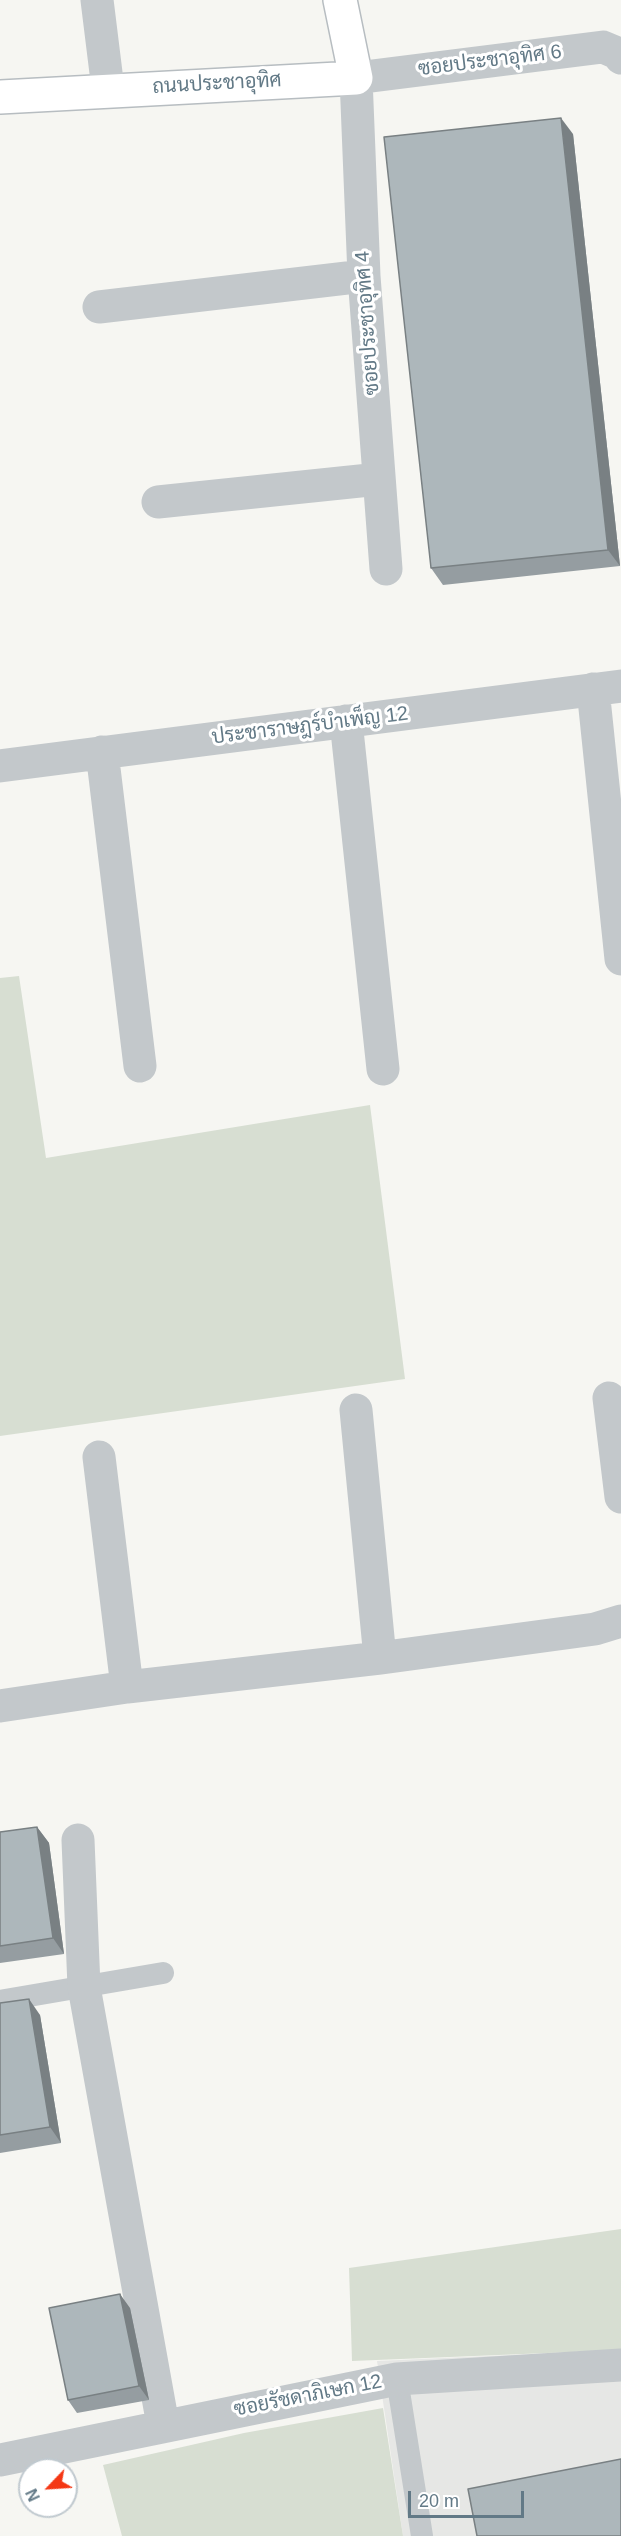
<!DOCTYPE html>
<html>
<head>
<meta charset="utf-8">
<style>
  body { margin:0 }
  #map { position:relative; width:621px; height:2536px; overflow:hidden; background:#f6f6f2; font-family:Arial,sans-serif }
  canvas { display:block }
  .north { position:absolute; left:18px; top:2458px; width:60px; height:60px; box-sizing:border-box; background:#fff; border:2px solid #c0c9cf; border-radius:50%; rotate:245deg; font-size:16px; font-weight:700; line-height:24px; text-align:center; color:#627986 }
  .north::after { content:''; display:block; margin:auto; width:21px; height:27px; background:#f43714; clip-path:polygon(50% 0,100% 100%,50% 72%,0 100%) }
  .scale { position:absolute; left:408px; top:2491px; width:116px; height:27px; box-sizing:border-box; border:3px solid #627986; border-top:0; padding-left:8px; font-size:18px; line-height:21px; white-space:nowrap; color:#627986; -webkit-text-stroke:4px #fff; paint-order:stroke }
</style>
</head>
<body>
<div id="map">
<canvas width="621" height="2536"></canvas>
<div class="north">N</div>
<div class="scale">20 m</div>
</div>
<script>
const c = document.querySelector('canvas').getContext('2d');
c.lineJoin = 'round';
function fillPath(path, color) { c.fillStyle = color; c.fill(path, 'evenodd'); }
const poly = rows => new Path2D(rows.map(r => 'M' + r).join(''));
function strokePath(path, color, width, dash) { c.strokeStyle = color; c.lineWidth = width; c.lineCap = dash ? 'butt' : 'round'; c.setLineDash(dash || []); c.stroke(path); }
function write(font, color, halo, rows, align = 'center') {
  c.font = font + ' Arial,Sarabun,sans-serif'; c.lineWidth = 6; c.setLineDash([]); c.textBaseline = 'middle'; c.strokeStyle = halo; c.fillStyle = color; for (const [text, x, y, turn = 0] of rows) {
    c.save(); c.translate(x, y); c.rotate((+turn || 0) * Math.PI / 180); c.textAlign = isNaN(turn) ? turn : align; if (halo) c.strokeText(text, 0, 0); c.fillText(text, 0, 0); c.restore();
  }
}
const built = poly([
  [621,2350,621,2536,403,2536,377,2361]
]);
const green = poly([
  [19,976,46,1158,370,1105,405,1379,0,1436,0,978],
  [621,2229,621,2350,352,2361,349,2268],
  [383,2408,403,2536,122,2536,103,2465,244,2433]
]);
const service = poly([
  [0,2001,163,1973],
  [397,2379,422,2536]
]);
const minor = poly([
  [97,0,108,89],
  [99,307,364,276],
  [158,502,379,479],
  [386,569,364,276,356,78,603,47,619,54,621,58],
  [593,689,621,959],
  [346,721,383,1069],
  [102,752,140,1066],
  [0,766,621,686],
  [609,1398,621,1497],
  [356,1410,380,1658],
  [99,1457,127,1687],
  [0,1706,127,1687,380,1658,595,1629,621,1621],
  [78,1840,84,1987,163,2425],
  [0,2460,397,2379,621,2365]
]);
const secondary = poly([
  [0,97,356,78,340,0]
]);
const wall = poly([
  [573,134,620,566,443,585,431,568],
  [37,1827,49,1843,64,1954,0,1963,0,1832],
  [0,2003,40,2015,61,2143,0,2153],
  [130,2308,149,2400,77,2413,68,2400]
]);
const shadedWall = poly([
  [561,118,573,134,620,566,608,550],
  [37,1827,49,1843,64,1954,53,1938],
  [29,1999,40,2015,61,2143,50,2127],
  [120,2294,130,2308,149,2400,139,2386]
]);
const building = poly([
  [561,118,608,550,431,568,384,137,561,118],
  [37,1827,53,1938,0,1946,0,1832,37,1827],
  [29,1999,50,2127,0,2135,0,2003,29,1999],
  [120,2294,139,2386,68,2400,49,2308,120,2294],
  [621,2459,621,2536,477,2536,468,2489,621,2459]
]);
const streetNames = [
  ["ซอยประชาอุทิศ 6",490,61,-7],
  ["ถนนประชาอุทิศ",217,84,-3],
  ["ซอยประชาอุทิศ 4",368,323,-94],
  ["ประชาราษฎร์บำเพ็ญ 12",310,726,-7],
  ["ซอยรัชดาภิเษก 12",308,2396,-11]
];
fillPath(built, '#e6e7e5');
fillPath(green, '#d7ded2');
strokePath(secondary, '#b7bdc1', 36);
strokePath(service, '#c3c8cb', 22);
strokePath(minor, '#c3c8cb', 33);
strokePath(secondary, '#fff', 33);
fillPath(wall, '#959da1');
fillPath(shadedWall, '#798083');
fillPath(building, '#adb7bb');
strokePath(building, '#798083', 1.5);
write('20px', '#627986', '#fff', streetNames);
</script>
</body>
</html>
